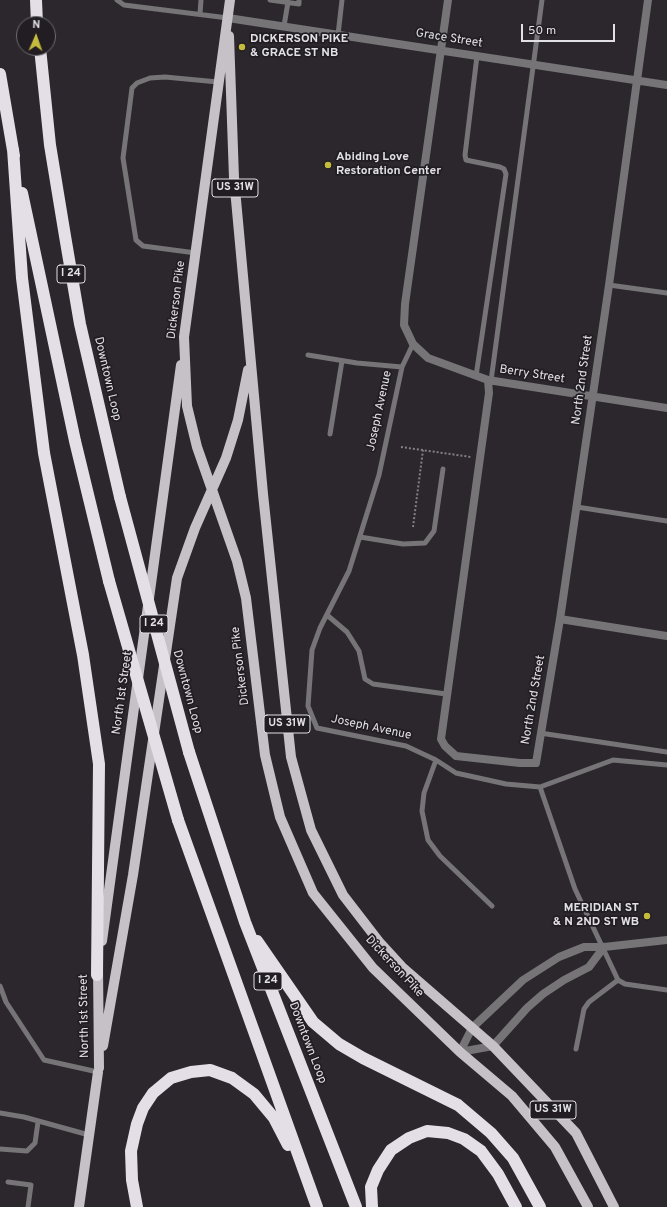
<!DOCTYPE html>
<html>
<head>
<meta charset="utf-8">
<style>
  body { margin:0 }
  #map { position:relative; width:667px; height:1207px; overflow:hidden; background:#2b272d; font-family:Overpass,sans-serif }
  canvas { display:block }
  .north { position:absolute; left:16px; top:16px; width:40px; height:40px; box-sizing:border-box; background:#211d23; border:1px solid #6e6b70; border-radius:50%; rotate:2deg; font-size:11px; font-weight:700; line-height:16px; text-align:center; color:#e2e0e4 }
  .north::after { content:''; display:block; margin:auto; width:14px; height:18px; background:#c5bc3d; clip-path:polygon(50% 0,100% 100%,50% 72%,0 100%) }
  .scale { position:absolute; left:521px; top:24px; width:94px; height:18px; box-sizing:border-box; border:2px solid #e2e0e4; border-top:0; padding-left:5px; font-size:12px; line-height:14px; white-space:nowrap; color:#e2e0e4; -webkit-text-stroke:3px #211d23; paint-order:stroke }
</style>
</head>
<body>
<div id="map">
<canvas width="667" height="1207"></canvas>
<div class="north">N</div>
<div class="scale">50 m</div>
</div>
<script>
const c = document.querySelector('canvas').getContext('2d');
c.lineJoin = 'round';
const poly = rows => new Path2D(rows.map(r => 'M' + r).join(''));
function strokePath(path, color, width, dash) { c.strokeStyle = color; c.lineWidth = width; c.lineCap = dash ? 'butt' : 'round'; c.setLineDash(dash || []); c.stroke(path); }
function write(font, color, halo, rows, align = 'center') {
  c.font = font + ' Overpass,sans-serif'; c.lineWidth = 3.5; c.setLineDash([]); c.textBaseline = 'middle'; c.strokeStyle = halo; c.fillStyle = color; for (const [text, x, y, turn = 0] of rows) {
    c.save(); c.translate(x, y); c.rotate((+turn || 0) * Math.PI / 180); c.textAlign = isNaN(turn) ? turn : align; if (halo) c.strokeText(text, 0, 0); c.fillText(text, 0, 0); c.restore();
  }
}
const path = poly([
  [401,447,471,457],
  [413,527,423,450]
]);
const service = poly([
  [117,0,124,5,228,18],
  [270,0,299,4,299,0],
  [200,14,201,0],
  [284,26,288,2],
  [338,35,342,0],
  [196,253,143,246,136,240,123,158,132,88,137,83,150,78,165,77,218,82],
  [609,285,667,293],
  [413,344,402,367,379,475,349,571,320,628,312,650,308,706,317,728,406,746,436,760,456,773,506,784,540,787,613,760,667,765],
  [308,355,357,363,402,367],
  [476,376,506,174,504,169,500,167,466,160,465,155,477,56],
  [491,381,542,0],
  [330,434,342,361],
  [577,507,667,521],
  [360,537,403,544,425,543,434,531,443,469],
  [327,615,347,632,359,651,365,679,373,684,446,694],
  [540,733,667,752],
  [436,760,424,793,422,811,428,840,440,856,492,906],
  [540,787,575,889,618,980,625,984,667,990],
  [0,986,6,1002,44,1060,98,1072],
  [576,1049,584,1009,589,1002,618,980],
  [0,1113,24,1117,89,1135],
  [0,1149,27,1151,35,1143,38,1122],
  [8,1182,31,1185,28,1207]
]);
const minor = poly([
  [448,0,405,304,404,325,413,344,428,358,488,380,667,408],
  [228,18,667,85],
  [488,380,489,393,441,739,445,746,456,756,520,763,536,763,560,619,609,285,648,0],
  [560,619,667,636]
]);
const tertiary = poly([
  [460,1052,472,1028,523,980,559,957,584,947,604,947,667,940],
  [460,1052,493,1046,527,1008,543,994,564,980,589,967,604,947]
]);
const primary = poly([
  [230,0,184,337,187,406,197,447,237,561,246,598,265,755,280,817,313,893,373,968,460,1052,512,1096,555,1147,588,1207],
  [229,36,234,178,263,494,291,757,311,830,343,895,380,943,402,967,493,1046,576,1133,614,1207],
  [102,941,181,365],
  [98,967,99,1068],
  [103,1046,133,875,177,578,195,528,226,458,238,420,248,370],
  [79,1207,98,1072]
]);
const motorway = poly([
  [36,0,37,24],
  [40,48,50,145,65,236,80,324,120,497],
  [0,74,14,156],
  [13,149,22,278,44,453,83,655,99,764,97,975],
  [22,193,75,441,109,581],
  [189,752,245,922,356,1207],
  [178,820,317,1207],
  [257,941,313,1022,339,1044,363,1058,458,1105,491,1133,513,1158,540,1207],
  [137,1207,132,1180,131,1151,137,1124,143,1108,153,1093,171,1078,191,1072,210,1070,232,1078,254,1094,274,1118,288,1145],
  [372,1207,371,1187,378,1170,391,1150,409,1138,427,1131,448,1133,464,1139,481,1151,498,1174,516,1207]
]);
const motorwayBridge = poly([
  [120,497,189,752],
  [109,581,178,820]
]);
const markers = [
  [242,47,4,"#c5bc3d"],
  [328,165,4,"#c5bc3d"],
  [647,916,4,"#c5bc3d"]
];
const shields = [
  [235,188,46],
  [71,274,28],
  [154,624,28],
  [287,724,46],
  [268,981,28],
  [553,1110,46]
];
const shieldNames = [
  ["US 31W",235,188],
  ["I 24",71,274],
  ["I 24",154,624],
  ["US 31W",287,724],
  ["I 24",268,981],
  ["US 31W",553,1110]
];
const streetNames = [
  ["Grace Street",449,39,9],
  ["Dickerson Pike",177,300,-83],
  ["Berry Street",532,375,9],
  ["Downtown Loop",107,379,77],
  ["North 2nd Street",583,380,-82],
  ["Joseph Avenue",380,411,-78],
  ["Dickerson Pike",241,666,-97],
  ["Downtown Loop",187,692,75],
  ["North 1st Street",123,693,-82],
  ["North 2nd Street",534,700,-80],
  ["Joseph Avenue",371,728,12],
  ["Dickerson Pike",394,967,47],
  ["North 1st Street",85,1016,-91],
  ["Downtown Loop",307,1043,69]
];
const poiNames = [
  ["DICKERSON PIKE",250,40],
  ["& GRACE ST NB",250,54],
  ["Abiding Love",336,158],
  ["Restoration Center",336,172],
  ["MERIDIAN ST",639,909,"right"],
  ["& N 2ND ST WB",639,923,"right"]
];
strokePath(path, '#848086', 2, [2, 2]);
strokePath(service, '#767477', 5);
strokePath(minor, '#767477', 8);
strokePath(tertiary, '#767477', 8);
strokePath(primary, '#c5c1c7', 10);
strokePath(motorway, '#e4dfe7', 12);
strokePath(motorwayBridge, '#e4dfe7', 12);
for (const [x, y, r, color] of markers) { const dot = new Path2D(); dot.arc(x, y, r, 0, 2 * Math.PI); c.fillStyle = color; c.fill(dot); strokePath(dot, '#211d23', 1.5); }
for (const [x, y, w] of shields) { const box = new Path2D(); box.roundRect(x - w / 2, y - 9, w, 18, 3); c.fillStyle = '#211d23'; c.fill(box); strokePath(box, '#e2e0e4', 1); }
write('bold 11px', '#e2e0e4', null, shieldNames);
write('12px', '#e2e0e4', '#211d23', streetNames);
write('bold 12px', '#e2e0e4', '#211d23', poiNames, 'left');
</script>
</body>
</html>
